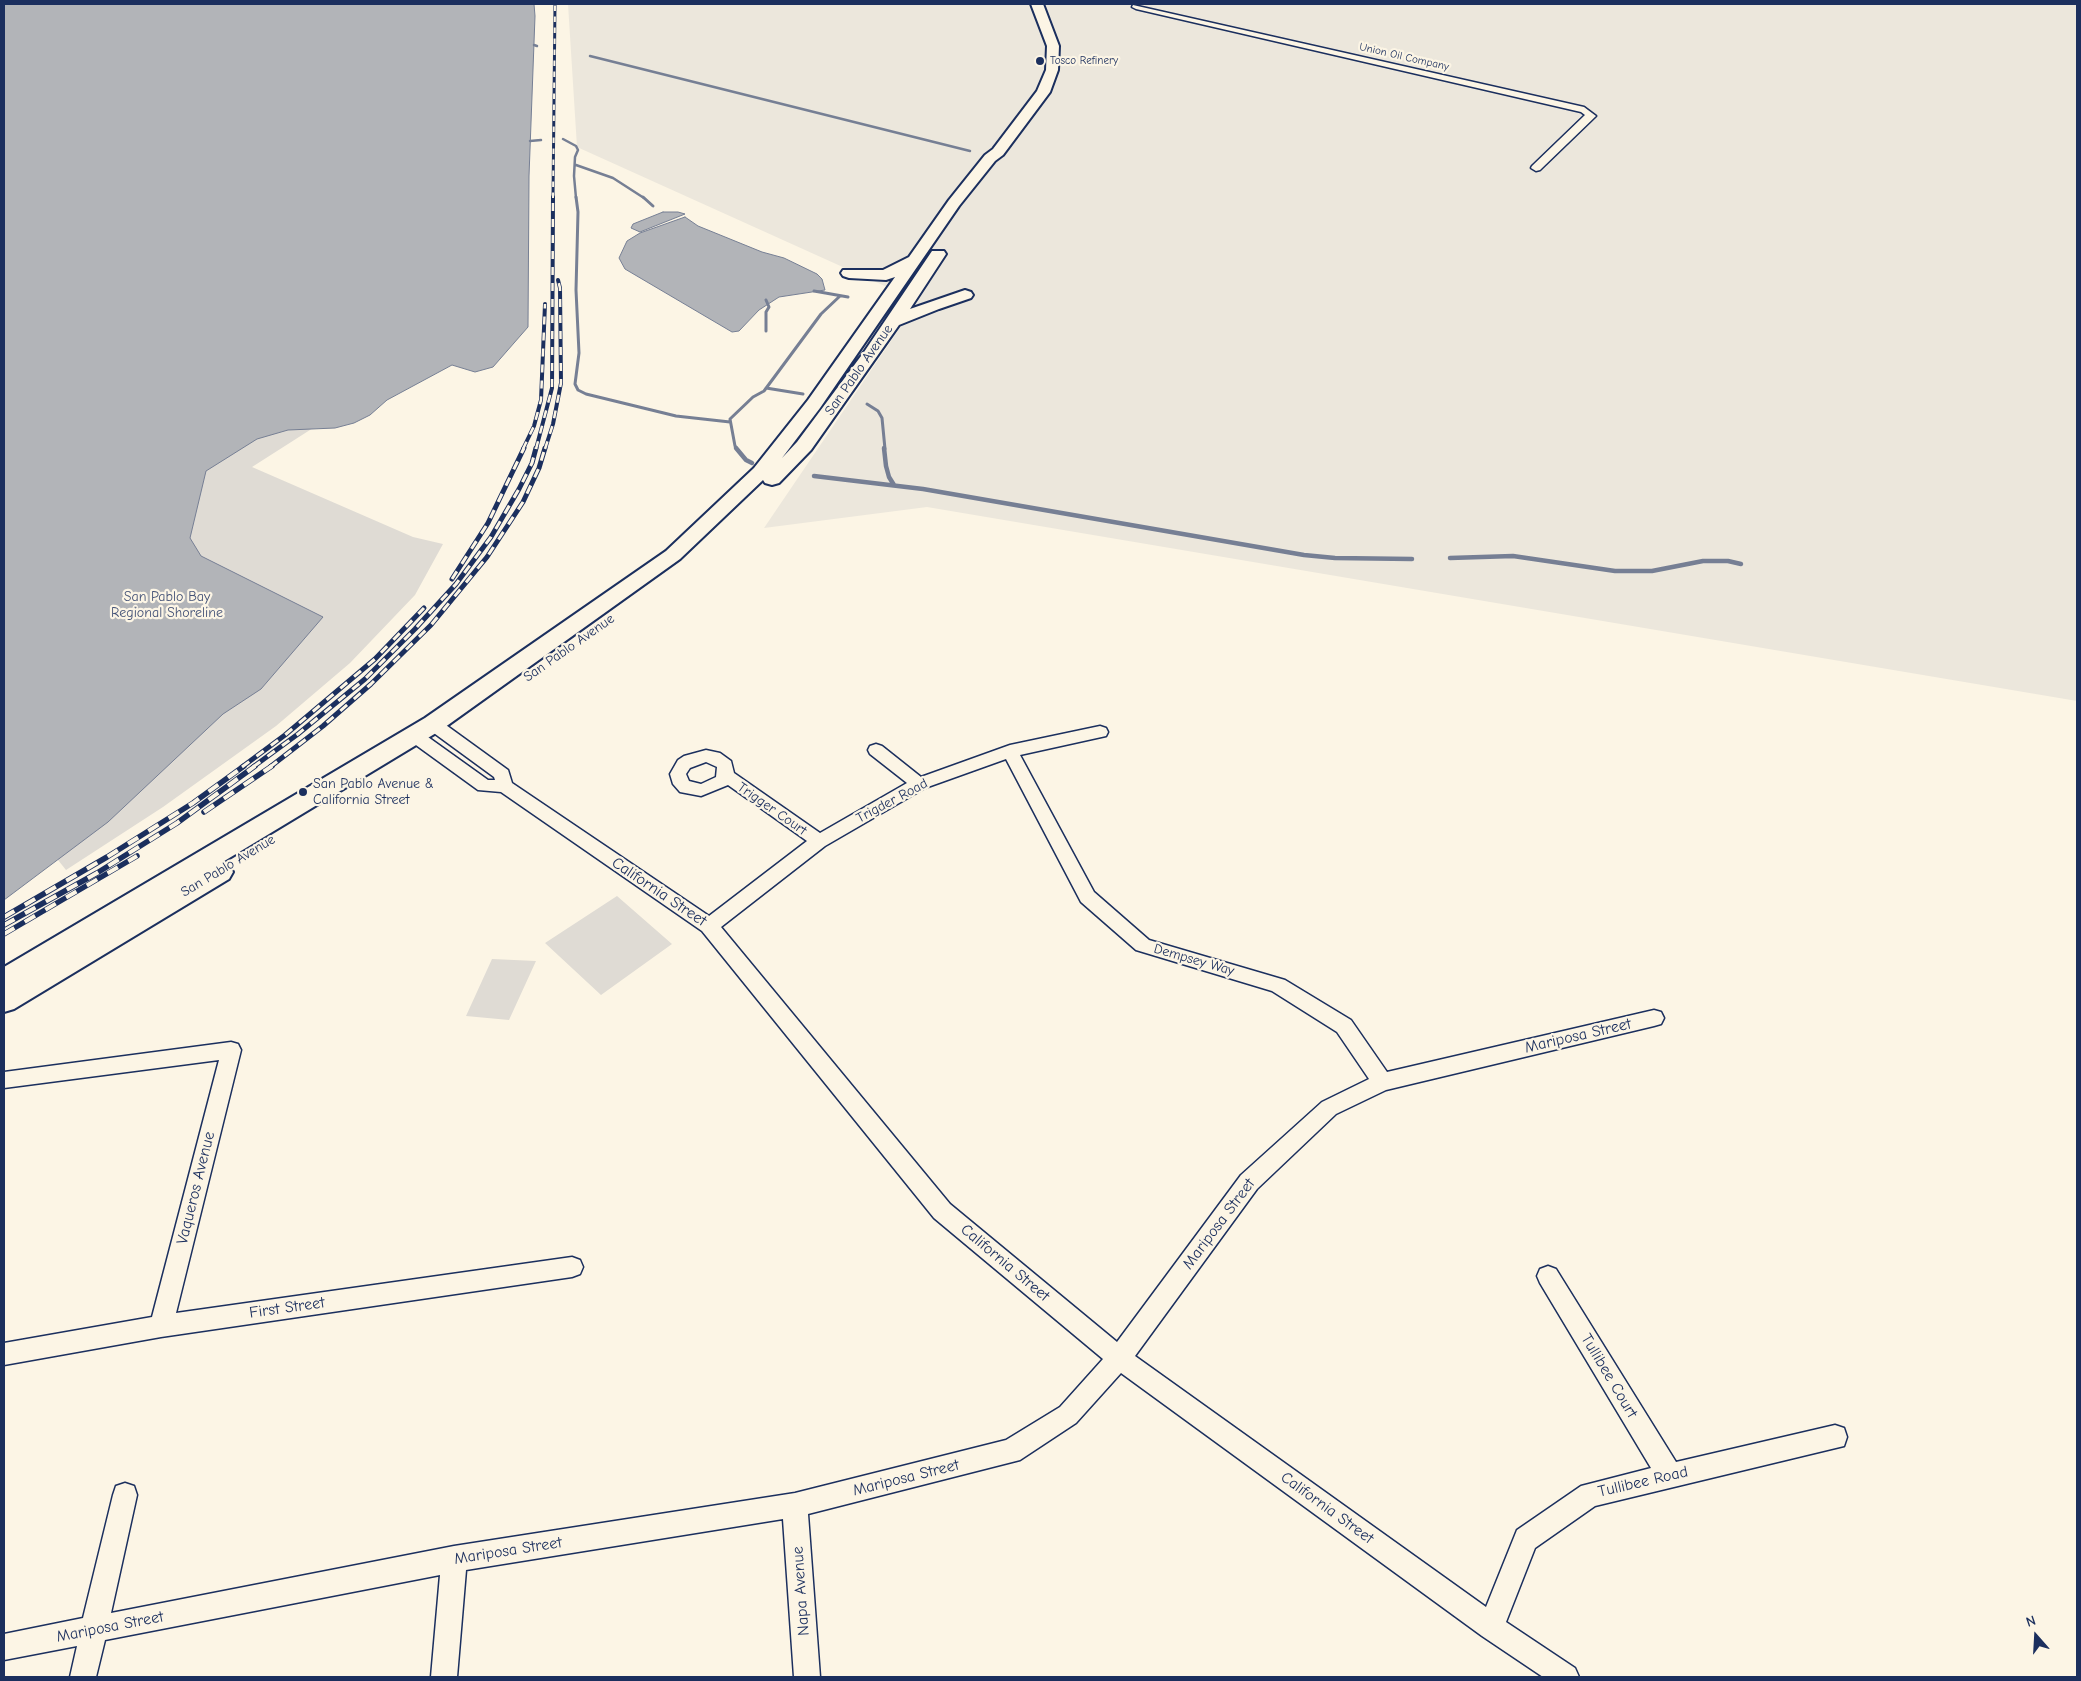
<!DOCTYPE html>
<html>
<head>
<meta charset="utf-8">
<style>
  body { margin:0 }
  #map { position:relative; width:2081px; height:1681px; overflow:hidden; background:#fcf5e5; font-family:"Comic Neue",sans-serif }
  canvas { display:block }
  .frame { position:absolute; inset:0; border:5px solid #1b2f5e; pointer-events:none }
  .north { position:absolute; left:2011px; top:1611px; width:50px; height:50px; -webkit-text-stroke:4px #fcf5e5; paint-order:stroke; rotate:341deg; font-size:14px; font-weight:700; line-height:20px; text-align:center; color:#1b2f5e }
  .north::after { content:''; display:block; margin:auto; width:18px; height:22px; background:#1b2f5e; clip-path:polygon(50% 0,100% 100%,50% 72%,0 100%) }
</style>
</head>
<body>
<div id="map">
<canvas width="2081" height="1681"></canvas>
<div class="frame"></div>
<div class="north">N</div>
</div>
<script>
const c = document.querySelector('canvas').getContext('2d');
c.lineJoin = 'round';
function fillPath(path, color) { c.fillStyle = color; c.fill(path, 'evenodd'); }
const poly = rows => new Path2D(rows.map(r => 'M' + r).join(''));
function strokePath(path, color, width, dash) { c.strokeStyle = color; c.lineWidth = width; c.lineCap = dash ? 'butt' : 'round'; c.setLineDash(dash || []); c.stroke(path); }
function write(font, color, halo, rows, align = 'center') {
  c.font = font + ' "Comic Neue",sans-serif'; c.lineWidth = 4.5; c.setLineDash([]); c.textBaseline = 'middle'; c.strokeStyle = halo; c.fillStyle = color; for (const [text, x, y, turn = 0] of rows) {
    c.save(); c.translate(x, y); c.rotate((+turn || 0) * Math.PI / 180); c.textAlign = isNaN(turn) ? turn : align; if (halo) c.strokeText(text, 0, 0); c.fillText(text, 0, 0); c.restore();
  }
}
const built = poly([
  [568,4,2077,4,2077,701,927,507,764,528,918,301,577,147]
]);
const green = poly([
  [4,266,429,354,252,467,413,537,443,544,415,595,350,663,276,726,163,807,66,870,58,860],
  [617,896,672,944,601,995,545,943],
  [492,959,536,961,509,1020,466,1016]
]);
const water = poly([
  [4,4,534,4,535,16,529,176,528,327,493,367,475,372,452,365,387,400,370,415,354,423,335,428,288,430,257,439,206,471,190,538,201,556,323,617,261,689,223,714,108,822,4,900,4,4],
  [663,212,678,212,685,214,640,232,631,228,633,224,663,212],
  [685,217,698,226,762,252,784,258,817,274,822,279,825,290,779,297,759,310,739,331,732,332,625,269,619,258,627,241,640,233,685,217]
]);
const streamFar2 = poly([
  [534,45,537,46],
  [590,56,970,151],
  [563,139,576,146,578,150,575,157,574,176,576,198],
  [530,141,541,140],
  [576,165,613,178,644,198]
]);
const streamFar1 = poly([
  [576,197,578,212,576,290,579,353,575,384,578,390,586,394,676,416,730,422],
  [643,197,653,206],
  [814,291,848,297],
  [766,300,769,307,766,312,766,331],
  [766,388,803,394],
  [867,404,878,411,882,418,885,449],
  [737,449,735,446,730,419,753,397,764,391,821,314,840,296]
]);
const stream = poly([
  [736,448,746,460,752,463],
  [884,448,886,466,889,477,894,485],
  [814,476,923,489,1304,555,1335,558,1412,559],
  [1450,558,1513,556,1615,571,1652,571,1703,561,1728,561,1741,564]
]);
const street = poly([
  [1133,5,1584,107,1596,116,1540,170,1536,171,1531,168,1532,166,1585,115,1581,112,1136,9,1132,7,1133,5],
  [433,719,439,720,508,770,512,783,709,916,807,841,728,785,701,796,680,792,673,784,670,774,678,760,684,756,706,750,720,753,731,761,734,773,820,833,907,783,870,754,868,750,870,746,876,744,882,746,921,777,1010,745,1100,726,1106,728,1108,732,1106,736,1020,755,1094,892,1149,940,1285,980,1351,1020,1387,1072,1654,1010,1661,1012,1664,1018,1661,1024,1654,1026,1386,1090,1336,1114,1257,1189,1135,1356,1486,1607,1517,1530,1581,1486,1651,1468,1540,1283,1537,1276,1540,1269,1548,1266,1556,1269,1676,1462,1835,1425,1844,1428,1847,1437,1844,1446,1595,1506,1535,1548,1506,1622,1575,1668,1579,1677,1543,1677,1482,1636,1121,1373,1076,1423,1020,1460,808,1514,820,1677,794,1677,783,1519,466,1570,457,1677,431,1677,440,1575,105,1640,96,1677,70,1677,77,1646,4,1660,4,1634,83,1618,113,1495,116,1486,125,1483,134,1486,137,1495,111,1613,454,1546,795,1493,1006,1440,1060,1407,1103,1359,934,1218,702,931,501,792,478,790,409,740,407,736,409,732,415,730,421,732,488,780,495,780,494,777,427,728,425,724,427,720,433,719],
  [1006,759,1081,902,1136,950,1272,991,1337,1032,1369,1079,1322,1102,1241,1175,1117,1342,950,1204,721,927,825,846,925,788,1006,759],
  [706,762,717,767,716,777,701,784,689,781,686,774,690,768,706,762],
  [231,1042,238,1044,241,1050,176,1313,572,1257,580,1260,583,1267,580,1274,572,1277,161,1337,4,1365,4,1343,152,1317,219,1060,4,1088,4,1072,231,1042]
]);
const secondary = poly([
  [1031,4,1043,4,1059,46,1058,70,1050,92,1003,155,995,161,959,206,820,408,782,458,797,442,864,352,932,251,944,251,946,254,910,309,965,290,971,292,973,295,971,298,939,309,899,325,811,450,779,483,772,485,765,483,763,480,680,559,441,730,221,863,229,865,233,872,229,879,14,1009,4,1012,4,967,425,718,666,551,754,468,808,400,895,277,886,280,849,278,843,276,841,273,843,270,883,270,909,257,949,200,985,155,993,149,1037,91,1046,70,1047,46,1031,4]
]);
const railFar3 = poly([
  [553,198,555,4]
]);
const railFar2 = poly([
  [523,449,534,426,541,400,545,304],
  [536,449,552,388,553,197],
  [545,449,553,424,561,383,560,288,558,280]
]);
const railFar1 = poly([
  [452,579,488,523,524,448],
  [242,767,285,735,375,659,424,608],
  [253,767,298,734,365,679,415,629,456,584,491,537,519,489,532,463,536,448],
  [270,767,323,726,371,684,431,625,487,557,523,502,539,468,545,448]
]);
const rail = poly([
  [204,812,272,766],
  [4,917,107,857,193,803,244,766],
  [4,925,97,873,177,823,255,766],
  [4,934,137,856]
]);
const markers = [
  [1040,61,5,"#1b2f5e"],
  [303,792,5,"#1b2f5e"]
];
const farStreetnames = [
  ["Union Oil Company",1404,57,13]
];
const farPoinames = [
  ["Tosco Refinery",1050,61]
];
const streetNames = [
  ["San Pablo Avenue",859,370,-55],
  ["San Pablo Avenue",569,648,-35],
  ["Trigder Road",892,801,-28],
  ["Trigger Court",772,809,35],
  ["San Pablo Avenue",228,866,-31],
  ["Dempsey Way",1194,960,16]
];
const parkNames = [
  ["San Pablo Bay",167,597],
  ["Regional Shoreline",167,613]
];
const poiNames = [
  ["San Pablo Avenue &",313,784],
  ["California Street",313,800]
];
const nearStreetnames = [
  ["California Street",659,892,34],
  ["Mariposa Street",1578,1036,-13],
  ["Vaqueros Avenue",196,1188,-76],
  ["Mariposa Street",1219,1224,-53],
  ["California Street",1005,1263,40],
  ["First Street",287,1308,-8],
  ["Tullibee Court",1609,1376,59],
  ["Mariposa Street",906,1478,-14],
  ["Tullibee Road",1643,1482,-13],
  ["California Street",1327,1508,36],
  ["Mariposa Street",508,1551,-9],
  ["Napa Avenue",801,1591,-94],
  ["Mariposa Street",110,1627,-11]
];
fillPath(built, '#ece7dc');
fillPath(green, '#dfdbd4');
fillPath(water, '#b2b4b8');
strokePath(water, '#767f94', 1);
strokePath(streamFar2, '#767f94', 2.5);
strokePath(streamFar1, '#767f94', 3);
strokePath(stream, '#767f94', 4.5);
strokePath(street, '#1b2f5e', 3);
strokePath(secondary, '#1b2f5e', 4);
fillPath(street, '#fcf5e5');
fillPath(secondary, '#fcf5e5');
strokePath(railFar3, '#1b2f5e', 3);
strokePath(railFar2, '#1b2f5e', 4);
strokePath(railFar1, '#1b2f5e', 5);
strokePath(rail, '#1b2f5e', 5.5);
strokePath(railFar3, '#fcf5e5', 2, [5.5]);
strokePath(railFar2, '#fcf5e5', 2.5, [8]);
strokePath(railFar1, '#fcf5e5', 3, [9]);
strokePath(rail, '#fcf5e5', 4, [12]);
for (const [x, y, r, color] of markers) { const dot = new Path2D(); dot.arc(x, y, r, 0, 2 * Math.PI); c.fillStyle = color; c.fill(dot); strokePath(dot, '#fcf5e5', 2); }
write('11px', '#1b2f5e', '#fcf5e5', farStreetnames);
write('11px', '#1b2f5e', '#fcf5e5', farPoinames, 'left');
write('14px', '#1b2f5e', '#fcf5e5', streetNames);
write('14px', '#425176', '#fcf5e5', parkNames);
write('14px', '#1b2f5e', '#fcf5e5', poiNames, 'left');
write('16px', '#1b2f5e', '#fcf5e5', nearStreetnames);
</script>
</body>
</html>
